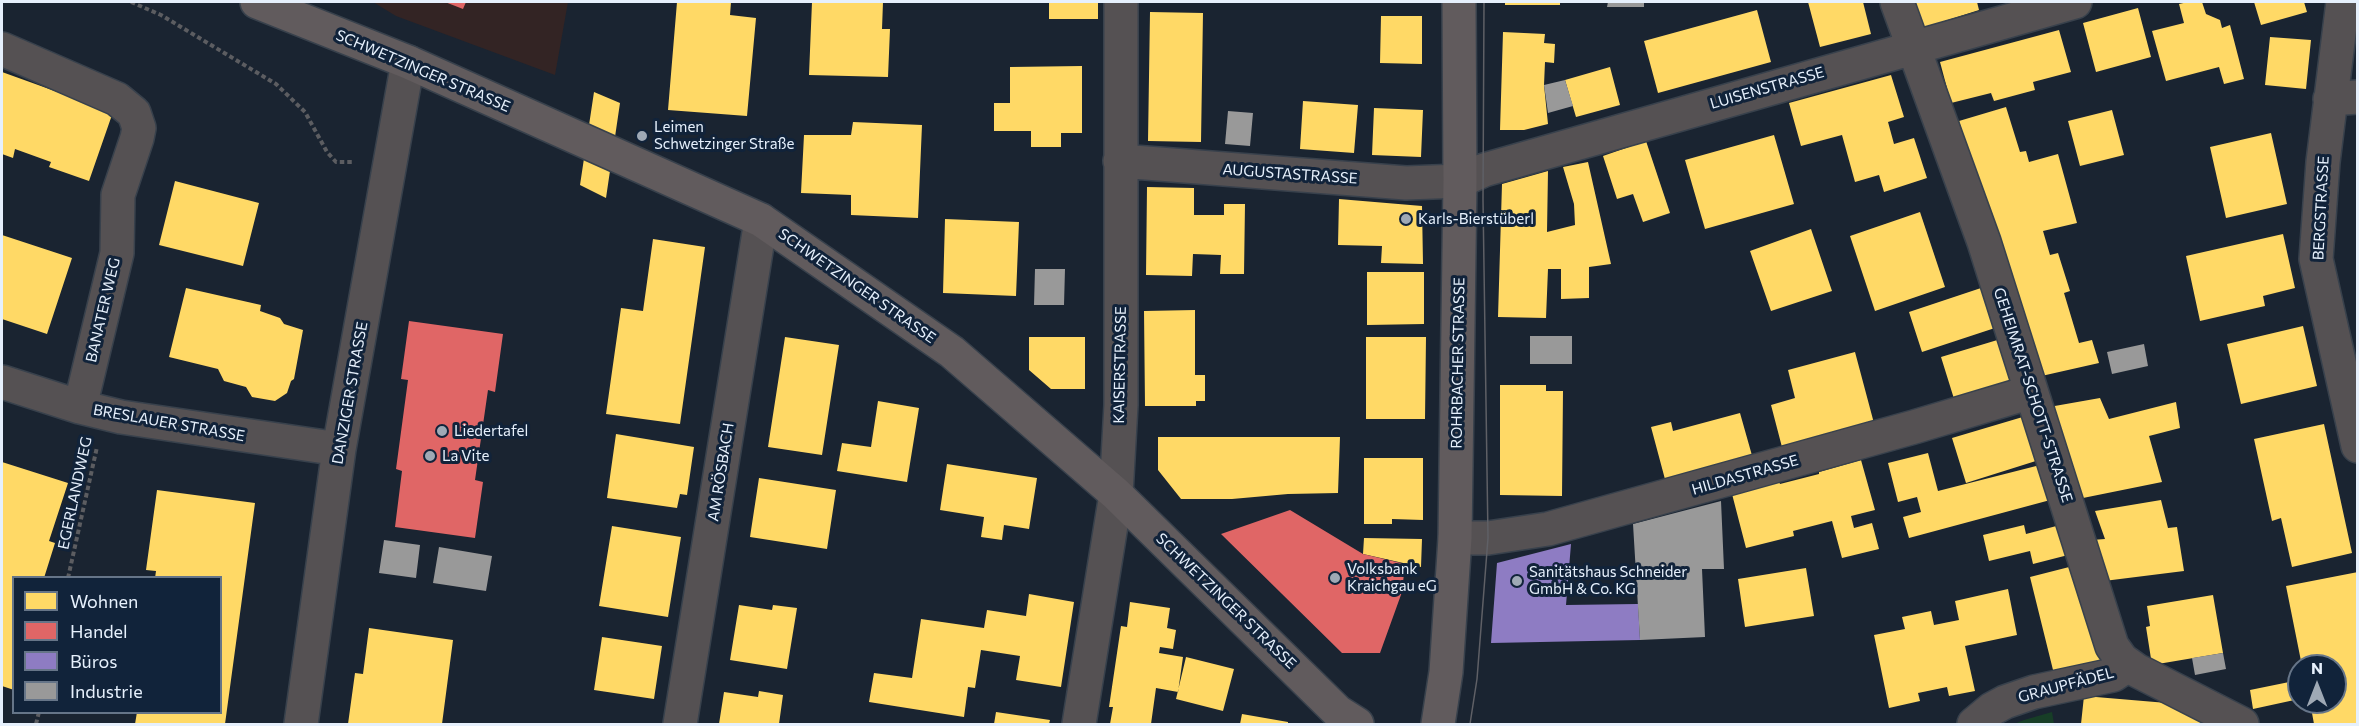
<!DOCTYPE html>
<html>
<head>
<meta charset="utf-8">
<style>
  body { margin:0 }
  #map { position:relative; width:2359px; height:726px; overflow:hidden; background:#1a2431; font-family:Commissioner,sans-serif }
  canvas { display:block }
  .frame { position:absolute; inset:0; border:3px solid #e6f0fc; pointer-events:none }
  .legend { position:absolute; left:12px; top:576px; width:210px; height:138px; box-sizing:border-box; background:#11233a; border:2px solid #667588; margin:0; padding:8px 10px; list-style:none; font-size:18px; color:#e6f0fc }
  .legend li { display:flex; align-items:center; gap:12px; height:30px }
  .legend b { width:30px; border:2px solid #667588 }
  .north { position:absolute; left:2287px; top:654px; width:60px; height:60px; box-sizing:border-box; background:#11233a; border:2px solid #667588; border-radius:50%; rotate:0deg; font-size:16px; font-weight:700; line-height:24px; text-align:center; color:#e6f0fc }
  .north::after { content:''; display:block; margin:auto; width:21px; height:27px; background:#9fa9b5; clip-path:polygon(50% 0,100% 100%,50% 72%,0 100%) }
</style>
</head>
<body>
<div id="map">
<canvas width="2359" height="726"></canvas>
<div class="frame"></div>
<ul class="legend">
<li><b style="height:16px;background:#ffd966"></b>Wohnen</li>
<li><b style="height:16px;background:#e06666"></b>Handel</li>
<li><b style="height:16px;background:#8e7cc3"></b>Büros</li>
<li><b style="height:16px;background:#999"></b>Industrie</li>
</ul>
<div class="north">N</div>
</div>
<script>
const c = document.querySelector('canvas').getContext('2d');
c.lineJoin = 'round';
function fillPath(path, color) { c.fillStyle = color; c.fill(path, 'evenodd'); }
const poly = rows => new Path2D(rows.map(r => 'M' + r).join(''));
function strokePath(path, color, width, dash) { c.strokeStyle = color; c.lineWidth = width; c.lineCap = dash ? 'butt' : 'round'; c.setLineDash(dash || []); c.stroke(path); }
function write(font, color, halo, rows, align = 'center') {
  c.font = font + ' Commissioner,sans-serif'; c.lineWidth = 6; c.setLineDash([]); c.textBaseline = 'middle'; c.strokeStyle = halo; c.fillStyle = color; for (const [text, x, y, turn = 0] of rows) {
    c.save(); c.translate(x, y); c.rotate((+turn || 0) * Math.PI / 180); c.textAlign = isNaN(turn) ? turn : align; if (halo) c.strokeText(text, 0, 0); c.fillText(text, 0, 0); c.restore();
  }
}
const commercial = poly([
  [373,2,568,2,555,75,396,16]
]);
const green = poly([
  [2052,712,2054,724,2014,724,2024,720]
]);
const homes = poly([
  [677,2,731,2,730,15,756,18,747,116,668,110],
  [812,2,883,2,882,29,890,29,888,77,809,75],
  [1049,2,1098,2,1098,19,1049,19],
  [1505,2,1560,2,1560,5,1505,5],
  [1808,2,1863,2,1871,34,1820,47],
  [1915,2,1977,2,1979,10,1923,28],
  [2188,2,2202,2,2206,14,2220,20,2222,28,2230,25,2244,79,2224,84,2219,67,2166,81,2152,31,2184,23,2179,4],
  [2254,2,2304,2,2307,12,2261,25],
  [2138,8,2151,57,2096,72,2083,23],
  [1757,10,1771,62,1658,93,1644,41],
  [1150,12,1203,13,1201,142,1148,141],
  [1381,16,1422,16,1422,64,1380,63],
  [2059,30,2071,72,2033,82,2035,90,1994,101,1991,93,1951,103,1940,62],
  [1503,32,1545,34,1544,43,1555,44,1554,63,1545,62,1544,85,1548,124,1524,130,1500,130],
  [2270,37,2311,40,2306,89,2265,85],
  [1082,66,1082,133,1061,133,1061,147,1031,147,1031,131,994,131,994,103,1010,103,1010,67],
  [1610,67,1620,105,1576,117,1565,80],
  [2,72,113,112,89,181,49,167,51,162,15,149,13,158,2,154],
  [1891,75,1904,117,1888,122,1894,144,1914,138,1927,178,1884,192,1879,175,1855,182,1842,135,1801,146,1789,103],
  [594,92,620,103,606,198,580,185],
  [1303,101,1358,105,1354,153,1300,149],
  [2006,107,2020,152,2026,151,2029,162,2058,154,2077,223,2043,231,2050,255,2058,253,2070,291,2064,293,2079,343,2092,340,2099,363,2037,377,1959,121],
  [1374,108,1423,110,1421,157,1372,155],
  [2112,110,2124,155,2080,166,2068,121],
  [853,122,922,125,918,218,851,215,851,195,801,193,804,135,851,135],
  [2271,133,2287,204,2226,218,2210,147],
  [1774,135,1794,204,1705,229,1685,160],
  [1646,141,1670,213,1643,222,1633,194,1617,199,1603,156],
  [1588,162,1611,264,1589,267,1589,298,1561,299,1561,269,1548,269,1546,318,1498,317,1502,184,1548,171,1547,232,1575,225,1574,204,1563,167],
  [175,181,259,203,243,266,159,245],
  [1147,187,1194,188,1194,215,1224,215,1224,204,1245,204,1244,274,1220,274,1221,255,1193,254,1192,276,1146,275],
  [1339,199,1422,206,1423,264,1381,263,1382,246,1338,245],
  [1920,212,1945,287,1875,311,1850,236],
  [945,219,1019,222,1016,296,943,293],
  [1811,229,1832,291,1771,311,1750,251],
  [2283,234,2295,288,2263,296,2265,306,2200,321,2186,256],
  [2,235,72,258,47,334,2,319],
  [653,239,705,247,680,424,606,414,621,308,643,311],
  [1367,272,1424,272,1424,324,1367,325],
  [1987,286,2001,326,1922,352,1909,312],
  [186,288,261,305,260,311,280,318,284,324,303,330,294,379,291,381,287,393,275,401,252,397,246,387,224,381,218,369,169,357],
  [1195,310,1195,375,1205,375,1205,401,1196,401,1196,406,1145,406,1144,311],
  [2303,326,2317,386,2241,404,2227,344],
  [785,337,839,345,822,455,768,447],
  [1029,337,1085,337,1085,389,1051,389,1029,370],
  [1366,337,1426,337,1425,419,1366,419],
  [2004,338,2018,382,1955,402,1941,357],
  [1855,352,1875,427,1783,451,1771,405,1795,398,1788,370],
  [1500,385,1546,385,1546,391,1563,391,1562,496,1500,495],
  [2100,398,2109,419,2176,402,2180,428,2149,436,2162,482,2078,499,2049,407],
  [878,401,919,408,907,482,837,471,842,443,871,447],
  [1740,413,1753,459,1666,483,1651,427,1671,422,1673,431],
  [2026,416,2039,460,1966,483,1952,438],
  [2324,424,2352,553,2292,567,2281,518,2272,521,2254,439],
  [616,434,694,447,687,495,680,494,677,508,607,498],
  [1158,437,1340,437,1338,493,1288,494,1232,499,1181,499,1158,470],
  [1928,453,1938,491,2044,464,2054,499,1909,538,1903,517,1921,512,1917,497,1898,502,1888,463],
  [1364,458,1423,458,1423,520,1392,519,1392,524,1364,524],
  [1861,460,1875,510,1851,516,1854,528,1872,523,1879,549,1842,558,1832,521,1793,531,1794,536,1746,548,1732,494,1779,482,1780,484,1819,474,1819,472],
  [2,462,68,483,49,541,55,543,44,578,14,578,14,690,2,686],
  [947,464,1037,478,1029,529,1004,525,1002,540,981,537,984,517,940,510],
  [759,478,836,490,827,549,750,537],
  [157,490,255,503,225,724,135,724,137,712,220,712,220,578,155,578,156,571,146,570],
  [2161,500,2168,528,2177,527,2184,571,2104,581,2092,540,2105,539,2095,511],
  [2064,524,2072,554,2033,564,2030,551,1989,561,1983,535,2024,525,2026,534],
  [612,526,681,537,668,617,599,606],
  [1364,538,1422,539,1421,567,1363,554],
  [2077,565,2102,663,2054,674,2030,577],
  [1806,568,1814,616,1745,627,1738,579],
  [2358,572,2358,724,2314,724,2310,702,2335,702,2335,666,2302,666,2286,586],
  [2008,589,2017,635,1965,646,1975,691,1949,696,1947,687,1918,693,1920,701,1889,708,1874,635,1905,629,1902,617,1931,611,1934,625,1959,620,1955,601],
  [1029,594,1074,602,1061,687,1016,680,1020,656,981,650,975,688,968,687,964,717,869,702,874,673,912,678,921,619,984,628,987,610,1026,616],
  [2213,595,2223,653,2152,665,2146,627,2150,626,2147,606],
  [1130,602,1170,608,1167,628,1176,630,1173,649,1160,647,1159,653,1183,657,1178,692,1156,688,1151,724,1110,724,1113,707,1109,707,1121,626,1127,627],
  [739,605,772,610,773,605,797,608,787,669,730,660],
  [369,628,453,640,442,724,348,724,355,673,363,674],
  [602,637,662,646,654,699,594,690],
  [1186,657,1234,669,1223,711,1176,699],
  [2299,680,2299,699,2253,709,2250,690],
  [759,691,783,695,779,724,719,724,724,692,758,697],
  [2084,696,2167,703,2207,724,2081,724],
  [996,712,1050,720,1049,724,994,724],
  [1242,714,1288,722,1288,724,1240,724]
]);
const shops = poly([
  [445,2,466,2,463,9],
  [409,321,503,334,495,392,488,390,475,480,483,482,475,538,395,527,402,471,396,469,408,380,401,379],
  [1290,510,1363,554,1405,564,1402,592,1380,653,1342,653,1221,534]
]);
const offices = poly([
  [1571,544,1566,605,1638,604,1640,640,1491,643,1497,563]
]);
const industry = poly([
  [1608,2,1644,2,1644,7,1607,7],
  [1565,80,1573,106,1548,113,1544,85],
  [1228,111,1253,113,1250,146,1225,144],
  [1035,269,1065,269,1064,305,1034,305],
  [1530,336,1572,336,1572,364,1530,364],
  [2144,344,2148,366,2112,374,2107,352],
  [1721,501,1724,569,1702,569,1705,637,1640,640,1633,524],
  [384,540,420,545,416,578,379,573],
  [439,547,492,556,486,591,433,583],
  [2223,653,2226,669,2195,675,2192,658]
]);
const path = poly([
  [131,2,161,15,276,84,305,112,327,152,336,162,354,162],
  [68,578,97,447],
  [36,724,39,712]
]);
const minor = poly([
  [1897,2,1984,242,2112,646,2122,660,2136,670,2242,724],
  [2343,2,2323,162,2316,259,2358,446],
  [2,49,117,99,134,113,139,128,137,138,118,195,117,253,80,407],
  [2330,99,2358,97],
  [1120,161,1406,183,1460,181,1484,170,2075,2],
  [2,382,80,407,121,417,339,449],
  [1455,538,1488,538,1548,529,1914,427,2031,392],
  [301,724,339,449,408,62],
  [680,724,761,220],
  [1079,724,1116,494,1121,405,1121,2],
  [1974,724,1992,709,2005,702,2034,692,2113,675,2128,665]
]);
const secondary = poly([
  [257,2,408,62,761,220,952,352,1116,494,1338,712,1357,724],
  [1438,724,1446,672,1455,538,1460,181,1459,2]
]);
const tram = poly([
  [1470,724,1477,679,1488,538,1483,200,1484,2]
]);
const markers = [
  [642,136,6,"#9fa9b5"],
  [1406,219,6,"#9fa9b5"],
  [442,431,6,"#9fa9b5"],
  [430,456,6,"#9fa9b5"],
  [1335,578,6,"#9fa9b5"],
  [1517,581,6,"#9fa9b5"]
];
const streetNames = [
  ["SCHWETZINGER STRASSE",423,71,23],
  ["LUISENSTRASSE",1767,88,-16],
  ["AUGUSTASTRASSE",1290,174,4],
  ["BERGSTRASSE",2321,208,-87],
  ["SCHWETZINGER STRASSE",857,286,35],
  ["BANATER WEG",103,310,-77],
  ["ROHRBACHER STRASSE",1458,363,-89],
  ["KAISERSTRASSE",1120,365,-89],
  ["DANZIGER STRASSE",350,393,-80],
  ["GEHEIMRAT-SCHOTT-STRASSE",2033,395,72],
  ["BRESLAUER STRASSE",169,423,10],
  ["AM RÖSBACH",721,472,-81],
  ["HILDASTRASSE",1745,475,-16],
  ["EGERLANDWEG",75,493,-78],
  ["SCHWETZINGER STRASSE",1226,601,44],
  ["GRAUPFÄDEL",2066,685,-15]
];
const poiNames = [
  ["Leimen",654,127],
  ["Schwetzinger Straße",654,144],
  ["Karls-Bierstüberl",1418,219],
  ["Liedertafel",454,431],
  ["La Vite",442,456],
  ["Volksbank",1347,569],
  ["Kraichgau eG",1347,586],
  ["Sanitätshaus Schneider",1529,572],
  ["GmbH & Co. KG",1529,589]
];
fillPath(commercial, '#332424');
fillPath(green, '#173e27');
fillPath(homes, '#ffd966');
fillPath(shops, '#e06666');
fillPath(offices, '#8e7cc3');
fillPath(industry, '#999');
strokePath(minor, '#38414c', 36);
strokePath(secondary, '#38414c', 36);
strokePath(path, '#5c5d61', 4, [4.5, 3]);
strokePath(minor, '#555153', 33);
strokePath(secondary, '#615b5d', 33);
strokePath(tram, '#5f6066', 1.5);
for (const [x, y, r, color] of markers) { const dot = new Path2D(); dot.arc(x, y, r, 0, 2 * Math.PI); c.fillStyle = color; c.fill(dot); strokePath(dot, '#11233a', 2); }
write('15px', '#e6f0fc', '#11233a', streetNames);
write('15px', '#e6f0fc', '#11233a', poiNames, 'left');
</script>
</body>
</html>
